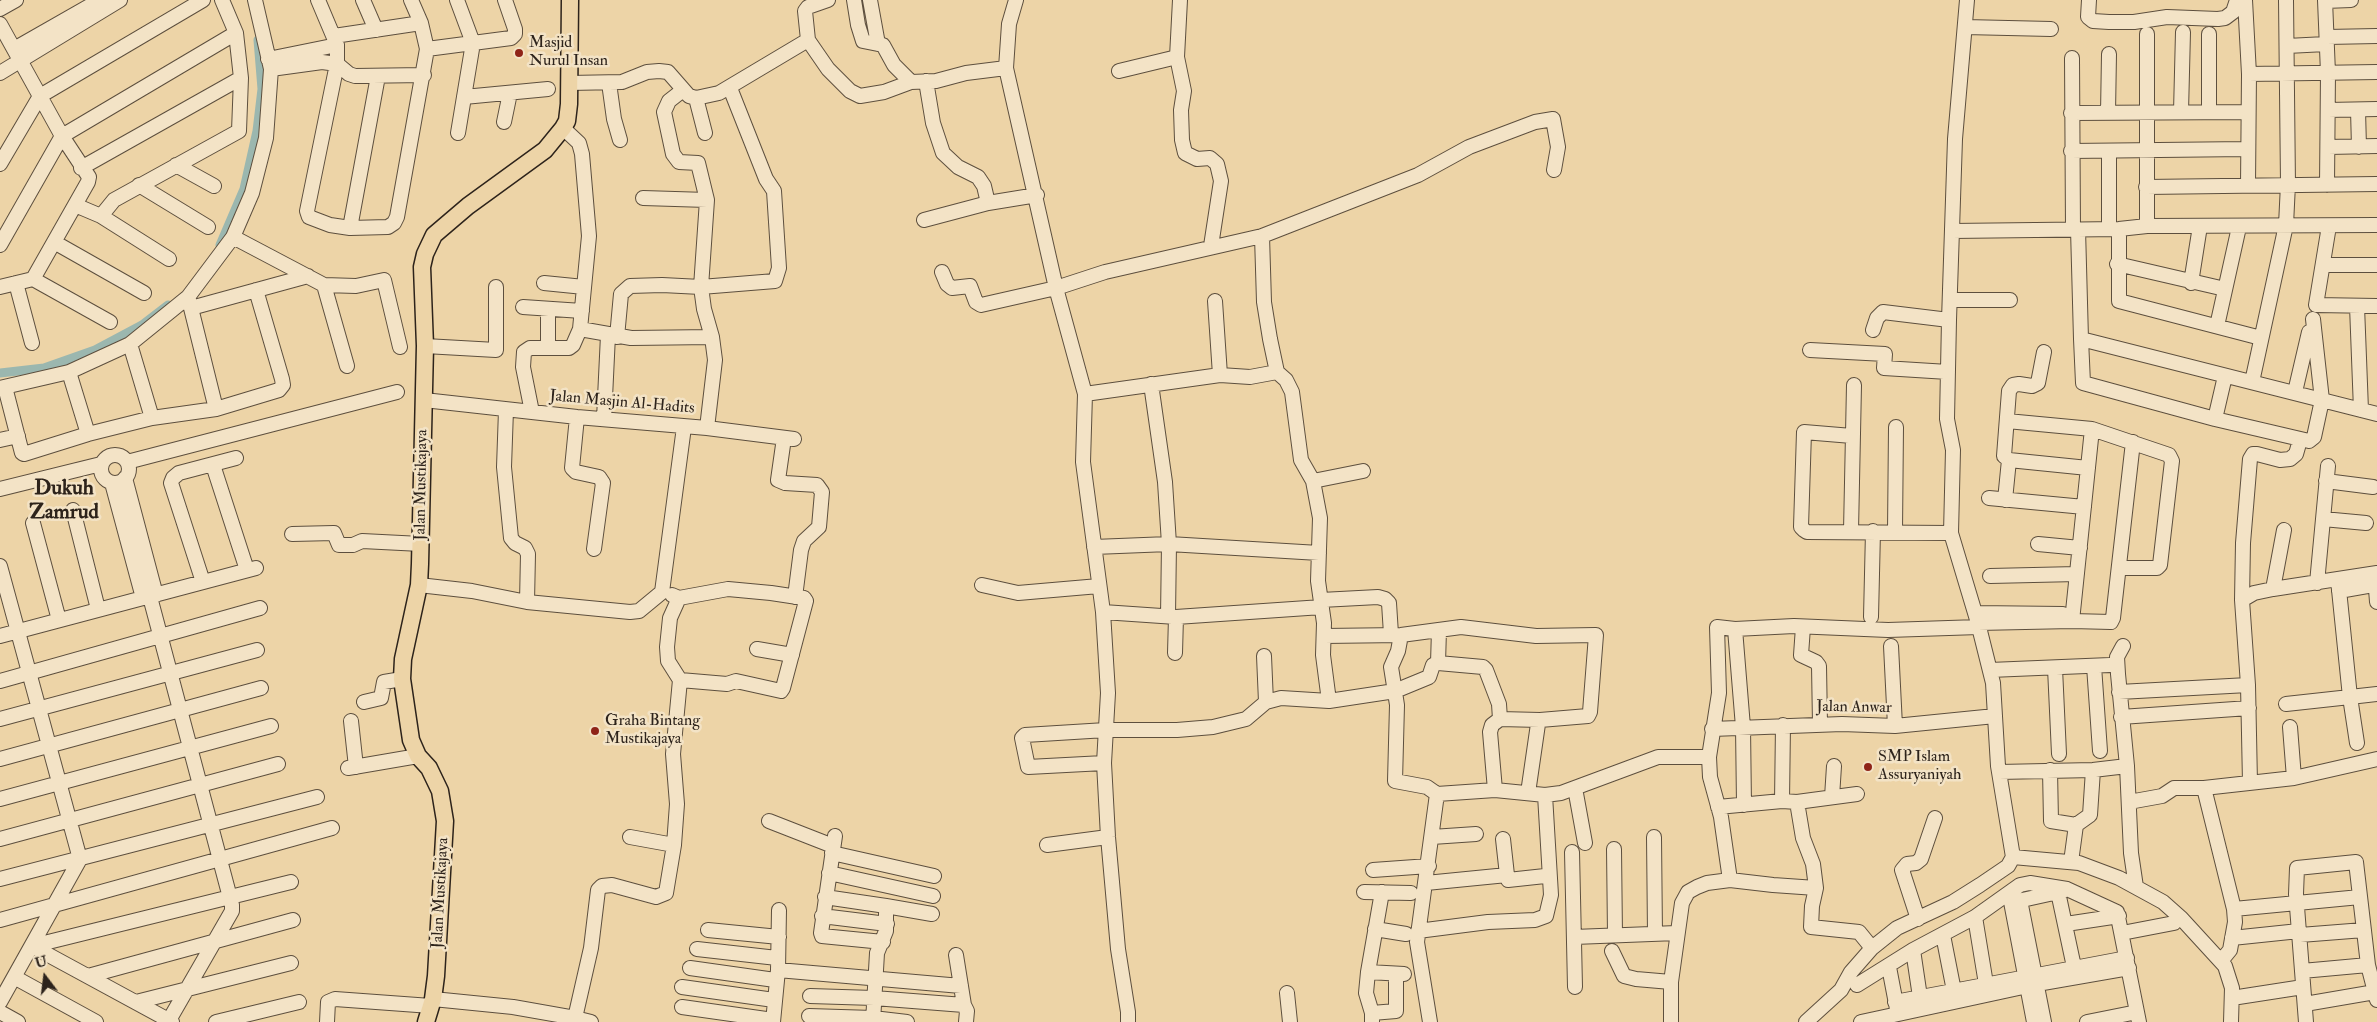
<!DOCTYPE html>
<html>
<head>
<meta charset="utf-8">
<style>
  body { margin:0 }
  #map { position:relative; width:2377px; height:1022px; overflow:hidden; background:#edd4a7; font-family:"IM FELL Double Pica",serif }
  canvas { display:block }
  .north { position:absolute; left:20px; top:952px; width:50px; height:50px; -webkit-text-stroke:4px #f3e3c6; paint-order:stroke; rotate:345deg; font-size:14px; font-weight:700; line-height:20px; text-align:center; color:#2d231b }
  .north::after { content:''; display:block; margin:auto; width:18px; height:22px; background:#2d231b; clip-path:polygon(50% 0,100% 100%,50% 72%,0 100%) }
</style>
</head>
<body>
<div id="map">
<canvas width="2377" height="1022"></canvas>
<div class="north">U</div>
</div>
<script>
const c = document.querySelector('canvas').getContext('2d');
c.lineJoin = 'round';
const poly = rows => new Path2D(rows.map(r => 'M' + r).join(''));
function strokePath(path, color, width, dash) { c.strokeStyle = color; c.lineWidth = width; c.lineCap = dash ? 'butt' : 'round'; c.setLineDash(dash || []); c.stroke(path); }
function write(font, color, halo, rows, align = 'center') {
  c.font = font + ' "IM FELL Double Pica",serif'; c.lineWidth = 5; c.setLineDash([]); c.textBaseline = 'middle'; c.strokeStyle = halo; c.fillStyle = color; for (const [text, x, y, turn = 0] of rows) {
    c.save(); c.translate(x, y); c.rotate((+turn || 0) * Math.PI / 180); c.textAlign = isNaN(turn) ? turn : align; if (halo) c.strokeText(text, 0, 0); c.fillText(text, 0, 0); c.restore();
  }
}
const canal = poly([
  [220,245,244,189,257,131,262,89,258,40],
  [0,373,44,368,95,350,142,325,168,305]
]);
const minor = poly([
  [318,0,337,45,337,64,307,211,309,217,330,225,350,228,388,227,394,223,397,217,427,49,421,23,411,0],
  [363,0,376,30],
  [457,0,473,43,458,133],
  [854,0,858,25,863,41,883,45,894,65,911,82],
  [870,0,878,44],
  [1016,0,1009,24,1006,68,1056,288,1085,394,1083,462,1103,612,1108,693,1104,763,1108,837,1118,949,1128,1012,1128,1022],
  [1180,0,1177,57,1184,91,1181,110,1182,140,1185,153,1197,159,1210,158,1217,164,1221,181,1211,246],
  [2089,0,2088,17,2093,21,2109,22,2134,22,2167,17,2218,19,2225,18,2233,12,2237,0],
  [2245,0,2249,74,2248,185],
  [2325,0,2328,73,2327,185],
  [2325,1,2351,0],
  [0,9,16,0],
  [0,24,62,136,89,177,88,182,33,279],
  [1965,27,2051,29],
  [334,36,421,23],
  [2327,37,2377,36],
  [808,40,828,69,850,91,860,96,884,92,911,82,936,81,966,73,1006,68],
  [2287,46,2326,44],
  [14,49,100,0],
  [427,49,511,38,515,34,515,29,505,0],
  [2072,58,2073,229],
  [268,59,337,45],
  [271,69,322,62,337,64,349,74,355,76,424,75],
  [1119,71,1177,57],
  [0,73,120,0],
  [2249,74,2377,72],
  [926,81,933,123,943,153,958,167,978,177,984,186,988,203],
  [569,83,622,82,647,72,659,71,668,72,689,96,696,98,719,93,808,40,805,11,808,7,828,0],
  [609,83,614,119,620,140],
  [464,97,548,89],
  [696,98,705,133],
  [2328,110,2377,109],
  [2358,110,2359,147],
  [2181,112,2183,32],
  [2209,112,2209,34],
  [2071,113,2247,112],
  [2108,113,2109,54],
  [504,122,510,93],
  [563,128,579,143,582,154,589,236,580,329,631,338,712,337],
  [2328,147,2377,146],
  [2071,151,2247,149],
  [2109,151,2109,228],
  [0,164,40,96,203,0],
  [176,165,214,186],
  [81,168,241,78],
  [139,185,208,227],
  [2146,187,2377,184],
  [643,198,707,200],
  [75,205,101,216,169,259],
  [101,216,114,200,239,131,241,78,236,33,222,0],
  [924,220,988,203,1037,195],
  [2147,226,2147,34],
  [2329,226,2316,305,2377,306],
  [350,228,378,76],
  [2078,229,2081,339,2377,414],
  [2119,229,2119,301,2261,338],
  [1952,231,2119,229,2147,226,2377,225],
  [1262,236,1264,302,1270,339,1277,372,1286,380,1292,392,1301,460,1313,481,1320,518,1318,581,1324,623,1323,655,1329,701],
  [233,237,324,285,356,286,384,280,400,347],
  [54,242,144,293],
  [0,245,62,136,236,33],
  [2117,264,2225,289],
  [2323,265,2377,265],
  [942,272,947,284,952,288,970,286,976,302,981,305,1056,288,1105,272,1262,236,1418,175,1469,147,1535,122,1553,119,1558,147,1554,170],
  [16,283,32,343],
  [544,283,584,287],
  [2191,283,2200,226],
  [324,285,347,366],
  [0,287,33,279,110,322],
  [189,300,216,409],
  [1951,300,2010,300],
  [1215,301,1220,375],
  [2357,306,2361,410],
  [523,307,582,311],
  [191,308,308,276],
  [548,309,548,348],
  [2217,326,2239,227],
  [1873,330,1877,318,1883,312,1949,320],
  [617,337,621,294,630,286,662,285,701,287,775,281,779,268,774,191,766,179,730,88],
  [2081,339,2083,383,2215,419,2309,441,2314,437,2322,400,2313,319],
  [130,344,152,418],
  [425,346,496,350,496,287],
  [1810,350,1885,354,1884,368,1948,372],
  [2044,352,2038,383,2032,386,2019,384,2013,385,2009,391,2004,456,2009,460,2088,468],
  [69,372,88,434],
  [2252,382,2286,225,2288,184,2286,0],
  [1151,384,1165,482,1169,544,1168,616],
  [5,387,22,453,24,454,88,434,152,418,216,409,279,390,283,385,282,379,256,290],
  [0,388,69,372,130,344,188,297,233,237,252,193,266,138,271,69,255,0],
  [2295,392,2309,332],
  [1085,394,1220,375,1250,377,1277,372],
  [424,400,577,417,707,428,715,360,712,337,704,309,701,287,707,200,698,163,679,162,673,154,664,112,669,101,683,90],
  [506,410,504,467,511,538,515,543,525,548,528,554,527,602],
  [532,412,523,367,524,352,530,348,569,348,573,345,580,329],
  [577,417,572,468,576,472,599,477,603,483,594,549],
  [604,419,608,335],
  [2215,419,2225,376],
  [2007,421,2092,429,2169,455,2172,461,2160,565,2157,568,2119,568],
  [707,428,794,439],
  [2092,429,2072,621,2111,622,2113,618,2133,442],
  [1852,436,1804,432,1801,527,1804,530,1807,532,1951,533],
  [784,438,778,480,785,483,817,485,822,492,819,527,804,541,801,550,795,597],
  [0,440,18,436],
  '101 469a14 14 0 1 1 28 0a14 14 0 1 1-28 0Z',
  [127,462,397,392],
  [213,465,247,570],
  [125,478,156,595],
  [1313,481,1363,471],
  [2326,481,2373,487],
  [112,483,143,598],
  [0,489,101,464],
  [1989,498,2084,507],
  [2005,500,2009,460],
  [73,510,98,609],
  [2323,519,2366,523],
  [33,523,59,620],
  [1851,531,1854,385],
  [1895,531,1896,427],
  [292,534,334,533,339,545,353,545,362,541,421,544],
  [2038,544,2080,548],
  [1094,547,1169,544,1319,553],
  [0,566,80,859,0,1002],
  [1990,576,2077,574],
  [203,582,171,483,173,478,179,473,236,458],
  [2317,583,2328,466],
  [419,585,472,591,527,602,630,612,639,611,662,592,684,427],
  [982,585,1018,593,1099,586],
  [2273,589,2284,530],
  [2339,591,2373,585,2376,589,2377,602],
  [672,595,679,598,728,589,771,593,804,598,806,601,783,688,781,691,736,681,727,684,680,680],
  [150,597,232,905,232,911,168,1022],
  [1321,600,1378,597,1385,599,1389,603,1391,634],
  [2242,600,2243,543,2250,459,2253,454,2257,454,2280,460,2290,459,2296,454,2300,440],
  [1103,612,1176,617,1322,607],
  [1975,613,2063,614,2072,621,1978,623],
  [1871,617,1873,531],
  [1803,627,1801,655,1816,662,1819,666,1820,724],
  [1735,629,1743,727,1744,805],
  [1401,635,1398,651,1391,667,1397,705,1395,781,1427,787,1437,794,1495,790,1545,795,1561,793,1658,757,1709,757],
  [0,636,256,568],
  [1324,636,1401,635,1461,627,1536,636,1596,635,1590,712,1588,716,1540,720,1538,724,1528,793],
  [1891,646,1895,726],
  [2123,646,2117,657,2118,674,2127,766,2131,853,2136,887],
  [757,649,792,655],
  [1175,653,1176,617],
  [1264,656,1266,702],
  [1438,663,1483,667,1486,670,1499,704,1500,719],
  [2094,666,2100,751],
  [2055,668,2059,754],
  [1990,670,2110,665],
  [0,681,260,608],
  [2119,692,2248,685],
  [364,702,381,698,384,682,402,679],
  [2286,704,2350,697,2338,580],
  [2121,717,2249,708],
  [0,719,257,650],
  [351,721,356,767],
  [2290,727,2294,778],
  [1712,729,1842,724,1895,726,1995,716],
  [2357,743,2350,697,2377,694],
  [0,759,261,688],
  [1104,763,1028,767,1022,738,1025,735,1106,730,1177,730,1213,727,1246,719,1266,702,1281,698,1329,701,1395,691,1429,677,1433,665,1438,663,1439,630],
  [348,768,418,756],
  [2050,770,2051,821,2076,825,2090,815,2093,770],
  [1999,772,2093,770,2127,766],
  [2250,783,2248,685,2242,600,2254,593,2273,589,2377,573],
  [1575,788,1585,843],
  [2204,788,2234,909,2235,922,2230,950,2221,961],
  [1495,790,1490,732,1492,725,1500,719,1540,720],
  [1832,797,1834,766],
  [0,799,271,726],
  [1782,801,1783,725],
  [1797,802,1857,794],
  [2129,802,2162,796,2174,788,2204,788,2294,778,2377,759],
  [1718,807,1782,801,1797,802,1803,838,1813,864,1816,888],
  [769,821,833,846],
  [835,836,821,933,822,936,883,942],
  [630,837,674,845],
  [1432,837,1476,834],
  [1654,837,1655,934],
  [0,839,278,764],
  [1503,839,1507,875],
  [1047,845,1108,837],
  [1614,849,1615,935],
  [1572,852,1575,987],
  [832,853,934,876],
  [2013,857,2079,863,2119,878,2163,902,2181,918,2225,966,2232,988,2231,1022],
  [2071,862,2076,825],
  [1373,870,1429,866],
  [829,873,933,896],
  [0,879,317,797],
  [1730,880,1773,885,1816,888,1812,906,1811,927,1859,932,1872,948],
  [1426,883,1507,875,1508,880,1545,876],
  [1364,892,1411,893],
  [2058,892,2074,967],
  [825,897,886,906,886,931,877,953,873,1022],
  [2020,900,2044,1022],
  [2011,902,2034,1022],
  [2013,902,2063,891],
  [886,906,932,914],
  [2234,909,2360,897],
  [822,916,887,924],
  [1975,917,1986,984],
  [1918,919,1902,870,1907,864,1916,863,1921,859,1935,818],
  [0,920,332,828],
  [2066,924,2119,916],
  [1375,929,1406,934],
  [708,930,779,937],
  [1418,931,1488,922,1535,920,1546,916,1551,895,1545,795],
  [2122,933,2174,923],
  [1943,935,1954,991],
  [2300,935,2364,930],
  [1574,937,1677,933],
  [2232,938,2299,931],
  [697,949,777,958],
  [1913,950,1920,997],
  [1612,951,1624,976,1636,979,1671,982],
  [956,955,964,1005,967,1011,966,1022],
  [1889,967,1897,1009],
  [690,968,775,980],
  [778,970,961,986],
  [2302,971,2368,965],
  [1368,972,1404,974],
  [88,976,293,920],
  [14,977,96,1022],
  [1857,985,1913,950,1975,917,2020,885,2030,883,2067,889,2117,912,2139,1022],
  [682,987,774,1000],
  [1287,993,1290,1022],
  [810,996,874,998,964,1005],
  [2232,998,2303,987],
  [433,999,513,1007,575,1018,591,948,598,890,602,886,612,885,656,897,666,893,674,845,677,804,673,754,680,680,668,661,667,647,670,618,679,598],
  [136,1002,291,963],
  [1895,1002,2127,958],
  [2305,1004,2375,992],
  [682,1007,773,1020],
  [0,1012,18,1022],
  [1372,1013,1396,1011,1396,974],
  [809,1016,873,1018,907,1022],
  [575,1018,591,1022],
  [172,1022,32,946,291,882],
  [216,1022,299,1002],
  [327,1022,328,1002,335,999,431,1006],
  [773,1022,778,970,779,910],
  [1372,1022,1372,1013,1366,993,1368,972,1382,892],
  [1430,1022,1417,942,1437,794],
  [1671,1022,1671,982,1682,903,1688,892,1697,887,1707,883,1730,880,1721,817,1710,777,1709,757,1719,693,1717,627,1735,629,1794,626,1888,630,1979,627],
  [1806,1022,1841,990,1851,972,1872,948,1897,928,1953,902,1980,885,2008,866,2013,857,1998,766,1993,683,1978,623,1951,533,1953,450,1947,419,1949,320,1955,139,1967,0],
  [1861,1022,2037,984,2129,968],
  [2087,1022,2137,1012],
  [2306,1022,2296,894,2297,868,2356,862,2368,965,2377,1000]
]);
const major = poly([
  [426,1022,433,999,436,976,445,821,440,791,429,768,418,756,411,740,402,679,403,659,419,585,420,564,425,346,422,267,425,254,434,235,468,206,545,150,563,128,567,121,569,104,570,0]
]);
const markers = [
  [519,53,5,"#8f2418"],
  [595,731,5,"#8f2418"],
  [1868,767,5,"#8f2418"]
];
const poiNames = [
  ["Masjid",529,44],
  ["Nurul Insan",529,62],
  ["Graha Bintang",605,722],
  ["Mustikajaya",605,740],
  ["SMP Islam",1878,758],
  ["Assuryaniyah",1878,776]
];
const streetNames = [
  ["Jalan Masjin Al-Hadits",622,403,5],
  ["Jalan Mustikajaya",422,485,-89],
  ["Jalan Anwar",1854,708,1],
  ["Jalan Mustikajaya",441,893,-87]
];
const districtNames = [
  ["Dukuh",64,489],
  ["Zamrud",64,513]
];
strokePath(canal, '#9bb7af', 9);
strokePath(minor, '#5d4f3e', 16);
strokePath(major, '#2d231b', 19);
strokePath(minor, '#f3e3c6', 14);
strokePath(major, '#edd4a7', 16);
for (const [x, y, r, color] of markers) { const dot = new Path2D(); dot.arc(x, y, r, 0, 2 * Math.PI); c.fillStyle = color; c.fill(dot); strokePath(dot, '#f3e3c6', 2); }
write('16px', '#2d231b', '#f3e3c6', poiNames, 'left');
write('16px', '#2d231b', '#f3e3c6', streetNames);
write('bold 21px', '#2d231b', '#f3e3c6', districtNames);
</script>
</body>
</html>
